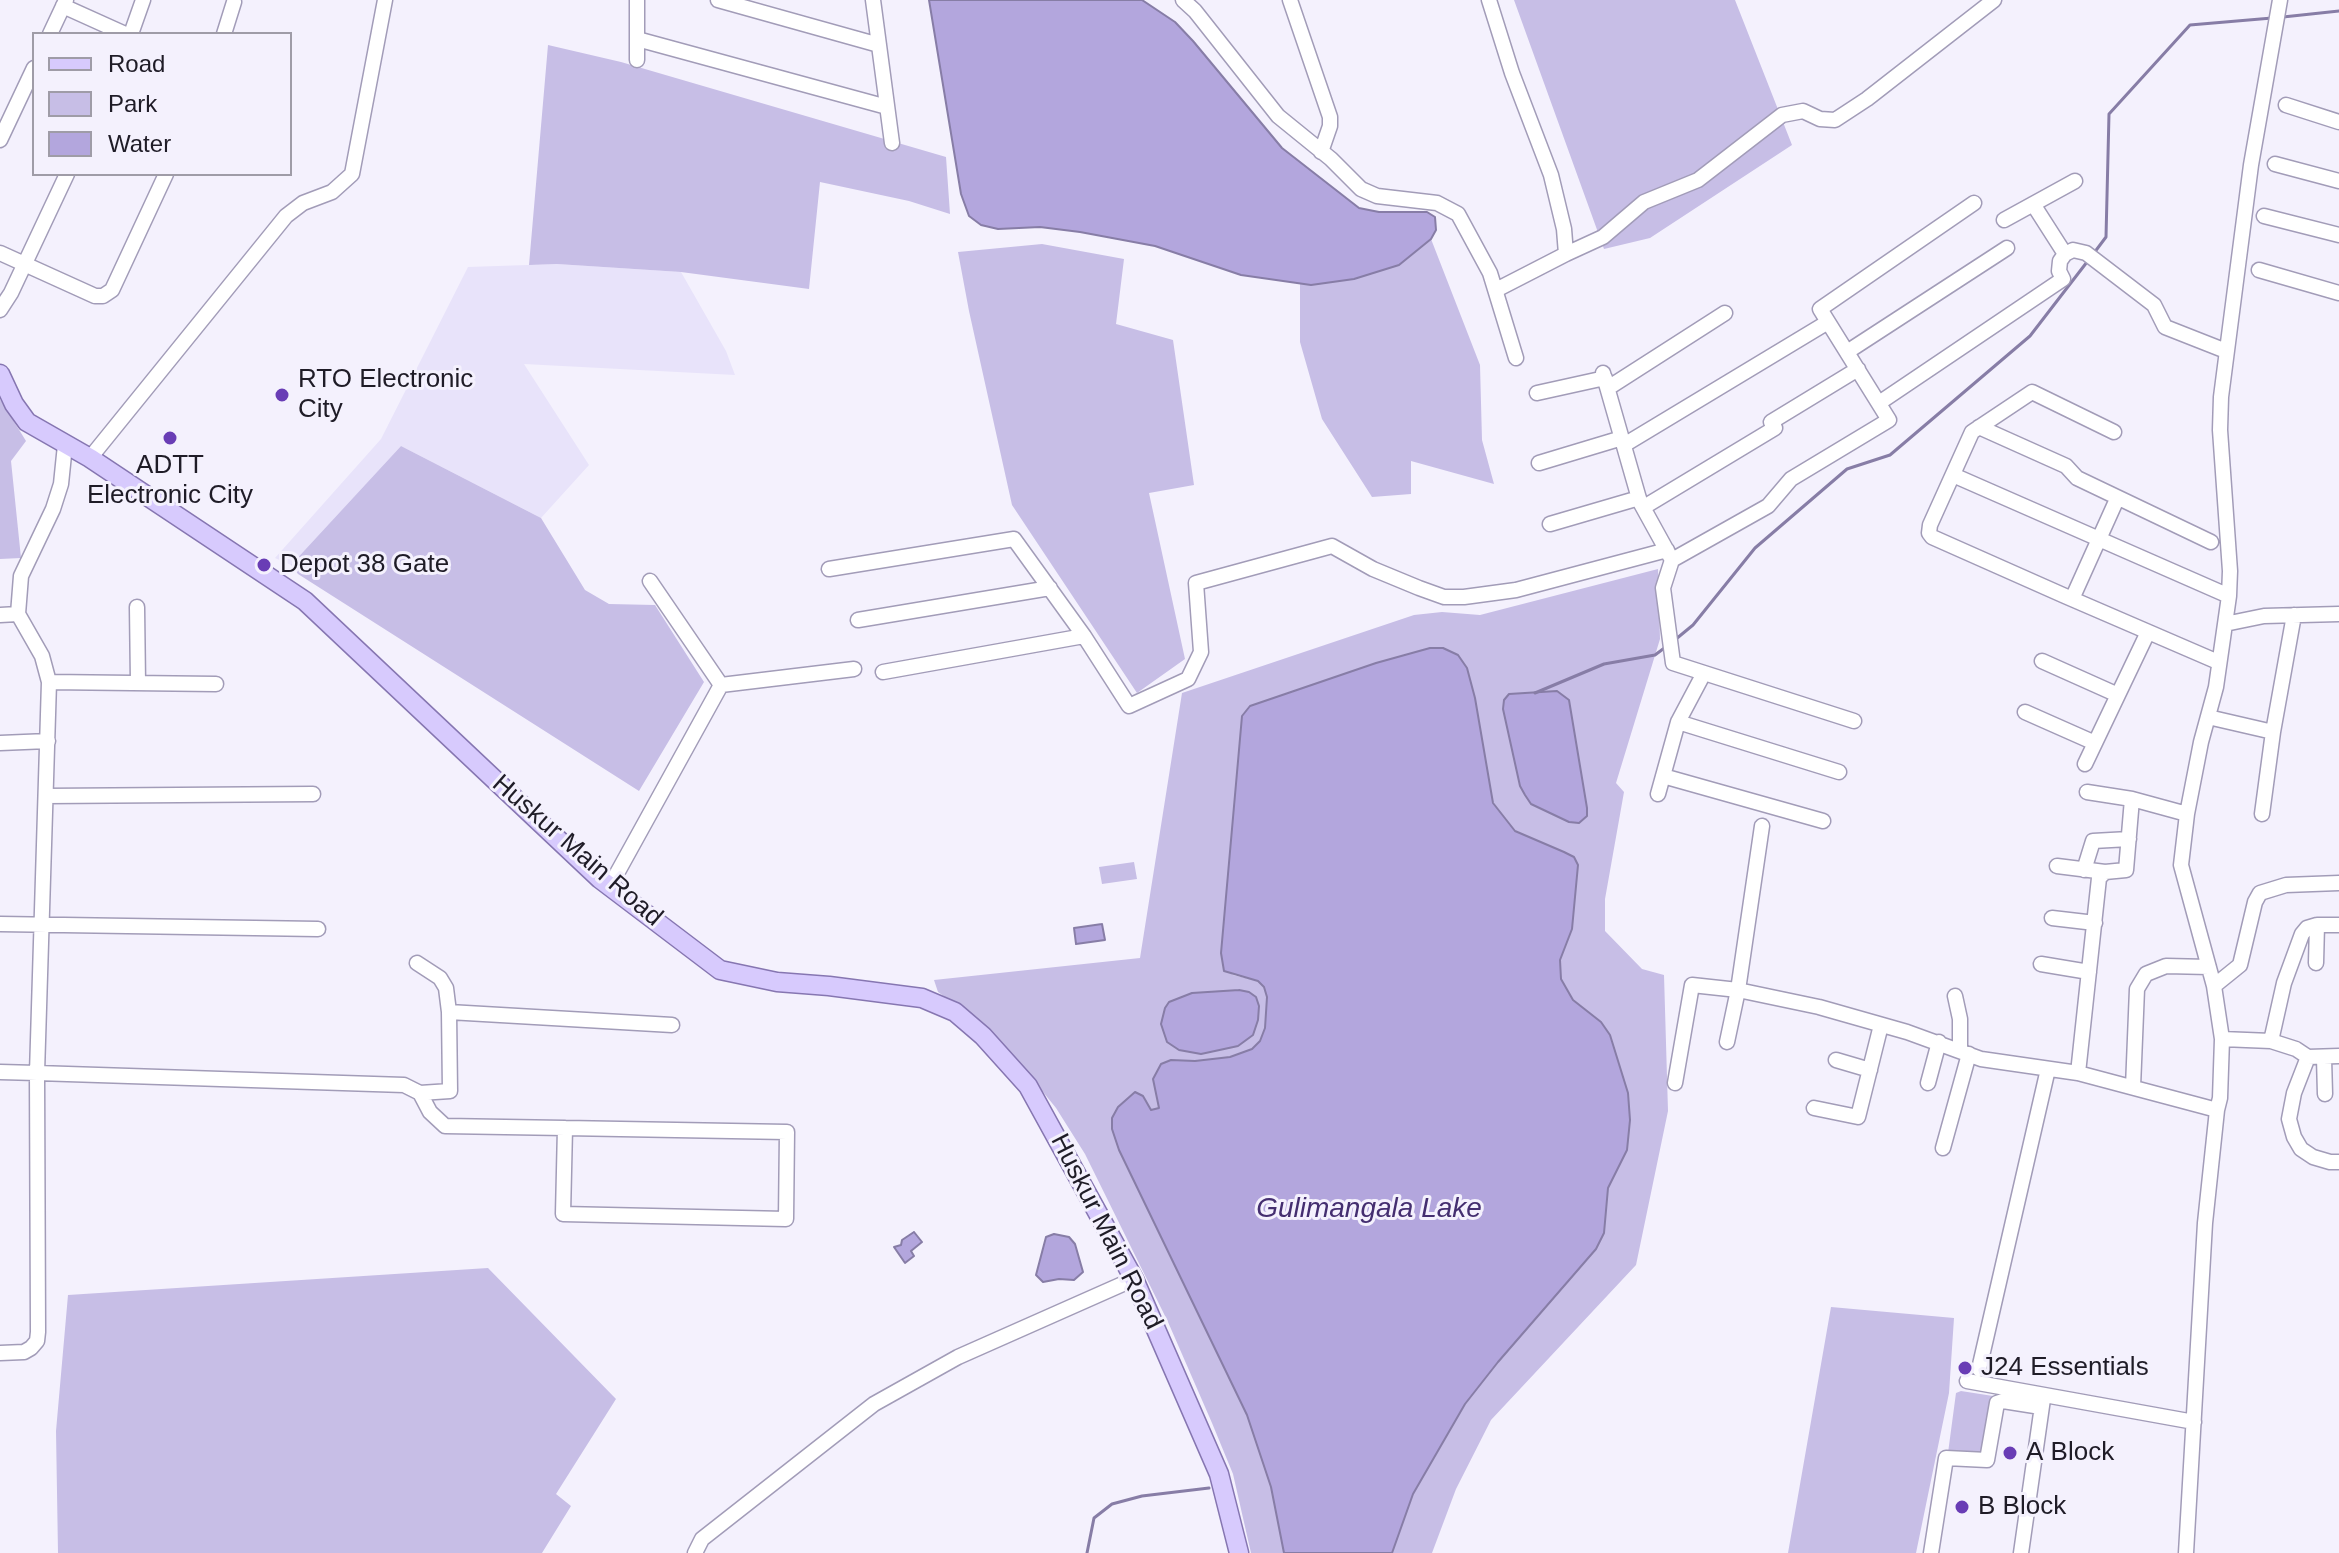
<!DOCTYPE html>
<html>
<head>
<meta charset="utf-8">
<style>
  body { margin:0 }
  #map { position:relative; width:2339px; height:1553px; overflow:hidden; background:#f4f1fd; font-family:Arial,sans-serif }
  canvas { display:block }
  .legend { position:absolute; left:32px; top:32px; width:260px; height:144px; box-sizing:border-box; background:#f4f1fd; border:2px solid #9f9ca7; margin:0; padding:10px 14px; list-style:none; font-size:24px; color:#1f1c27 }
  .legend li { display:flex; align-items:center; gap:16px; height:40px }
  .legend b { width:40px; border:2px solid #9f9ca7 }
</style>
</head>
<body>
<div id="map">
<canvas width="2339" height="1553"></canvas>
<ul class="legend">
<li><b style="height:10px;background:#d7cafd"></b>Road</li>
<li><b style="height:22px;background:#c7bee6"></b>Park</li>
<li><b style="height:22px;background:#b3a6dd"></b>Water</li>
</ul>
</div>
<script>
const c = document.querySelector('canvas').getContext('2d');
c.lineJoin = 'round';
function fillPath(path, color) { c.fillStyle = color; c.fill(path, 'evenodd'); }
const poly = rows => new Path2D(rows.map(r => 'M' + r).join(''));
function strokePath(path, color, width, dash) { c.strokeStyle = color; c.lineWidth = width; c.lineCap = dash ? 'butt' : 'round'; c.setLineDash(dash || []); c.stroke(path); }
function write(font, color, halo, rows, align = 'center') {
  c.font = font + ' Arial,sans-serif'; c.lineWidth = 6; c.setLineDash([]); c.textBaseline = 'middle'; c.strokeStyle = halo; c.fillStyle = color; for (const [text, x, y, turn = 0] of rows) {
    c.save(); c.translate(x, y); c.rotate((+turn || 0) * Math.PI / 180); c.textAlign = isNaN(turn) ? turn : align; if (halo) c.strokeText(text, 0, 0); c.fillText(text, 0, 0); c.restore();
  }
}
const built = poly([
  [557,264,681,272,726,351,735,375,524,364,589,465,541,518,401,446,291,565,275,558,381,439,468,267]
]);
const green = poly([
  [1514,0,1735,0,1792,145,1650,238,1604,249],
  [548,45,621,62,946,157,950,214,909,201,820,182,809,289,681,272,557,264,529,265],
  [1431,239,1480,365,1482,440,1494,484,1411,461,1411,494,1372,497,1322,419,1300,342,1300,283,1311,285,1399,265],
  [1042,244,1124,259,1116,324,1173,340,1194,485,1149,493,1185,659,1137,693,1012,505,969,311,958,252],
  [0,399,26,441,11,461,21,558,0,559],
  [401,446,541,518,585,590,609,604,655,605,704,682,639,791,298,574,291,565],
  [1658,569,1660,639,1616,783,1624,792,1605,899,1605,931,1642,969,1664,975,1668,1111,1636,1265,1491,1420,1456,1489,1432,1553,1392,1553,1413,1494,1465,1404,1498,1362,1596,1249,1608,1188,1627,1150,1630,1120,1628,1093,1610,1035,1601,1022,1573,1000,1561,979,1560,960,1572,929,1536,841,1515,831,1493,803,1475,698,1467,668,1430,648,1376,663,1250,706,1242,716,1221,953,1233,975,1258,981,1264,987,1267,997,1266,1028,1260,1041,1252,1049,1230,1057,1195,1061,1171,1060,1153,1080,1159,1108,1151,1110,1143,1096,1112,1129,1119,1150,1247,1415,1271,1487,1284,1553,1251,1553,1233,1474,1212,1423,1168,1322,1085,1154,1056,1108,1022,1066,961,1008,938,992,934,980,1140,958,1182,693,1414,615,1442,612,1480,615],
  [1134,862,1137,879,1102,884,1099,867],
  [488,1268,616,1399,556,1494,571,1506,542,1553,58,1553,56,1431,68,1295],
  [1831,1307,1954,1318,1949,1393,1916,1553,1788,1553],
  [1961,1391,1993,1396,1982,1454,1948,1453,1956,1393]
]);
const water = poly([
  [929,0,1142,0,1175,22,1193,41,1282,148,1359,208,1379,212,1427,212,1435,217,1436,230,1431,239,1399,265,1354,279,1311,285,1241,275,1155,246,1080,232,1040,227,998,229,981,225,969,216,961,194,929,0],
  [1430,648,1443,648,1458,655,1467,668,1475,698,1493,803,1515,831,1564,852,1574,857,1578,865,1572,929,1560,960,1561,979,1573,1000,1601,1022,1610,1035,1628,1093,1630,1120,1627,1150,1608,1188,1604,1233,1596,1249,1498,1362,1465,1404,1413,1494,1392,1553,1284,1553,1271,1487,1247,1415,1119,1150,1112,1129,1112,1118,1118,1107,1135,1092,1143,1096,1151,1110,1159,1108,1153,1079,1161,1064,1171,1060,1195,1061,1230,1057,1252,1049,1260,1041,1265,1028,1267,997,1264,987,1258,981,1224,971,1221,953,1242,716,1250,706,1376,663,1430,648],
  [1557,691,1569,700,1587,808,1587,816,1579,823,1569,822,1531,804,1525,795,1520,786,1503,709,1504,700,1509,694,1557,691],
  [1102,924,1105,940,1076,944,1074,928,1102,924],
  [1239,990,1249,992,1256,997,1259,1006,1258,1020,1253,1035,1238,1046,1201,1054,1179,1050,1167,1042,1161,1024,1165,1008,1169,1002,1192,993,1239,990],
  [914,1232,922,1242,911,1251,914,1256,905,1263,894,1247,901,1245,902,1240,914,1232],
  [1054,1234,1069,1237,1075,1244,1083,1272,1074,1280,1059,1279,1043,1282,1036,1275,1046,1237,1054,1234]
]);
const stream = poly([
  [2283,17,2339,11],
  [2094,253,2106,237,2109,114,2190,25,2272,18],
  [1676,639,1693,625,1755,548,1847,469,1890,455,2030,336,2087,262],
  [1535,693,1604,664,1655,655,1667,646],
  [1087,1553,1094,1518,1112,1504,1142,1496,1209,1488]
]);
const minor = poly([
  [637,0,637,60],
  [718,0,879,45],
  [873,0,892,143],
  [1183,0,1195,11,1278,116,1331,159,1361,189,1377,196,1437,203,1458,214,1490,273,1516,358],
  [1290,0,1330,117,1330,126,1321,152],
  [1489,0,1512,73,1551,175,1564,229,1566,254,1603,237,1644,202,1698,180,1782,115,1803,111,1820,119,1835,120,1867,99,1994,0],
  [63,6,125,34],
  [50,34,66,0],
  [131,34,143,0],
  [224,34,234,2],
  [637,39,887,107],
  [2286,105,2339,122],
  [0,140,34,68],
  [2275,164,2339,181],
  [2033,204,2065,254],
  [2264,216,2339,235],
  [2004,220,2075,181],
  [0,253,95,296,103,296,112,290,166,174],
  [2259,270,2339,293],
  [1496,290,1566,254],
  [0,310,11,293,67,174],
  [1847,352,2007,248],
  [1603,373,1640,502,1672,560,1768,506,1791,479,1889,420,1820,309,1974,203],
  [1608,388,1725,313],
  [1537,393,1605,378],
  [1879,403,2063,279,2059,271,2060,261,2065,254,2073,250,2086,253,2154,305,2165,327,2226,351],
  [1979,427,2066,466,2077,478,2211,542],
  [2114,432,2032,392,1972,432,1930,525,1929,533,1932,537,2065,596,2218,662],
  [1624,445,1828,322],
  [90,458,286,216,303,203,332,192,352,174,385,0],
  [1539,463,1622,438],
  [1953,475,2229,596],
  [1644,507,1775,428,1771,422,1858,369],
  [1550,524,1639,498],
  [1672,560,1663,588,1673,663,1854,721],
  [829,569,1014,539,1084,636],
  [650,581,721,685,854,669],
  [2072,599,2117,499],
  [137,607,138,683],
  [18,614,42,656,49,682,37,1073,404,1085,420,1093,430,1112,445,1126,565,1128,787,1132,786,1219,563,1214,565,1128],
  [0,615,18,614,21,576,53,509,61,484,65,445],
  [858,620,1050,588],
  [2225,624,2264,616,2339,614],
  [2042,661,2118,695],
  [883,672,1084,636,1129,706,1188,679,1201,652,1196,583,1332,546,1373,569,1419,588,1444,597,1464,597,1516,590,1667,550],
  [49,682,216,684],
  [2025,712,2095,743],
  [2208,717,2273,732],
  [1678,722,1839,772],
  [0,743,48,741],
  [2085,764,2148,632],
  [1663,776,1823,821],
  [2087,792,2132,799,2187,814],
  [1658,794,1678,722,1704,673],
  [46,796,313,794],
  [2262,814,2273,732,2294,615],
  [2057,866,2105,872,2126,870,2132,799],
  [2084,870,2093,841,2129,839],
  [610,886,721,685],
  [2052,918,2095,923],
  [0,924,318,929],
  [417,963,440,978,446,988,449,1012],
  [2316,963,2317,925],
  [2041,964,2089,972],
  [2214,986,2240,965,2255,902,2260,893,2286,885,2339,883],
  [1955,996,1960,1019,1960,1050],
  [2222,1039,2271,1041,2296,1049,2308,1057,2339,1056],
  [2271,1041,2284,983,2302,934,2307,928,2317,925,2339,925],
  [1727,1042,1738,990,1762,826],
  [2308,1057,2294,1093,2289,1119,2294,1137,2301,1149,2313,1157,2330,1162,2339,1162],
  [2324,1058,2325,1094],
  [1836,1060,1870,1070],
  [0,1072,37,1073,38,1332,37,1341,31,1348,24,1352,0,1353],
  [2078,1073,2099,878,2105,872],
  [1675,1083,1692,985,1738,990,1819,1007,1907,1032,1981,1059,2078,1073,2217,1110],
  [1928,1083,1939,1042],
  [2133,1087,2137,989,2146,974,2166,966,2209,967],
  [420,1093,450,1091,449,1012,672,1025],
  [1814,1108,1858,1117,1881,1025],
  [1943,1148,1969,1054],
  [1979,1369,2048,1069],
  [1967,1381,2194,1422],
  [695,1553,702,1539,874,1404,958,1357,1134,1279],
  [1931,1553,1946,1458,1987,1460,1997,1403,2003,1401,2041,1407],
  [2021,1553,2043,1399],
  [2186,1553,2205,1223,2217,1110,2220,1098,2222,1039,2214,986,2181,865,2187,814,2201,742,2216,687,2229,596,2230,571,2220,430,2221,397,2251,165,2280,0]
]);
const major = poly([
  [0,374,14,404,27,422,90,458,305,601,600,879,720,970,777,982,829,986,922,998,955,1012,983,1036,1028,1086,1134,1279,1219,1474,1239,1553]
]);
const markers = [
  [282,395,8,"#693db5"],
  [170,438,8,"#693db5"],
  [264,565,8,"#693db5"],
  [1965,1368,8,"#693db5"],
  [2010,1453,8,"#693db5"],
  [1962,1507,8,"#693db5"]
];
const poiNames = [
  ["RTO Electronic",298,380],
  ["City",298,410],
  ["ADTT",170,466,"center"],
  ["Electronic City",170,496,"center"],
  ["Depot 38 Gate",280,565],
  ["J24 Essentials",1981,1368],
  ["A Block",2026,1453],
  ["B Block",1978,1507]
];
const streetNames = [
  ["Huskur Main Road",577,851,41],
  ["Huskur Main Road",1106,1232,63]
];
const waterNames = [
  ["Gulimangala Lake",1369,1209]
];
fillPath(built, '#e8e3fa');
fillPath(green, '#c7bee6');
fillPath(water, '#b3a6dd');
strokePath(water, '#877da6', 2);
strokePath(stream, '#877da6', 3);
strokePath(minor, '#a29cb8', 17);
strokePath(major, '#8676b1', 21);
strokePath(minor, '#fff', 14);
strokePath(major, '#d7cafd', 18);
for (const [x, y, r, color] of markers) { const dot = new Path2D(); dot.arc(x, y, r, 0, 2 * Math.PI); c.fillStyle = color; c.fill(dot); strokePath(dot, '#f4f1fd', 3); }
write('26px', '#1f1c27', '#f4f1fd', poiNames, 'left');
write('26px', '#1f1c27', '#f4f1fd', streetNames);
write('italic 28px', '#442e70', '#f4f1fd', waterNames);
</script>
</body>
</html>
